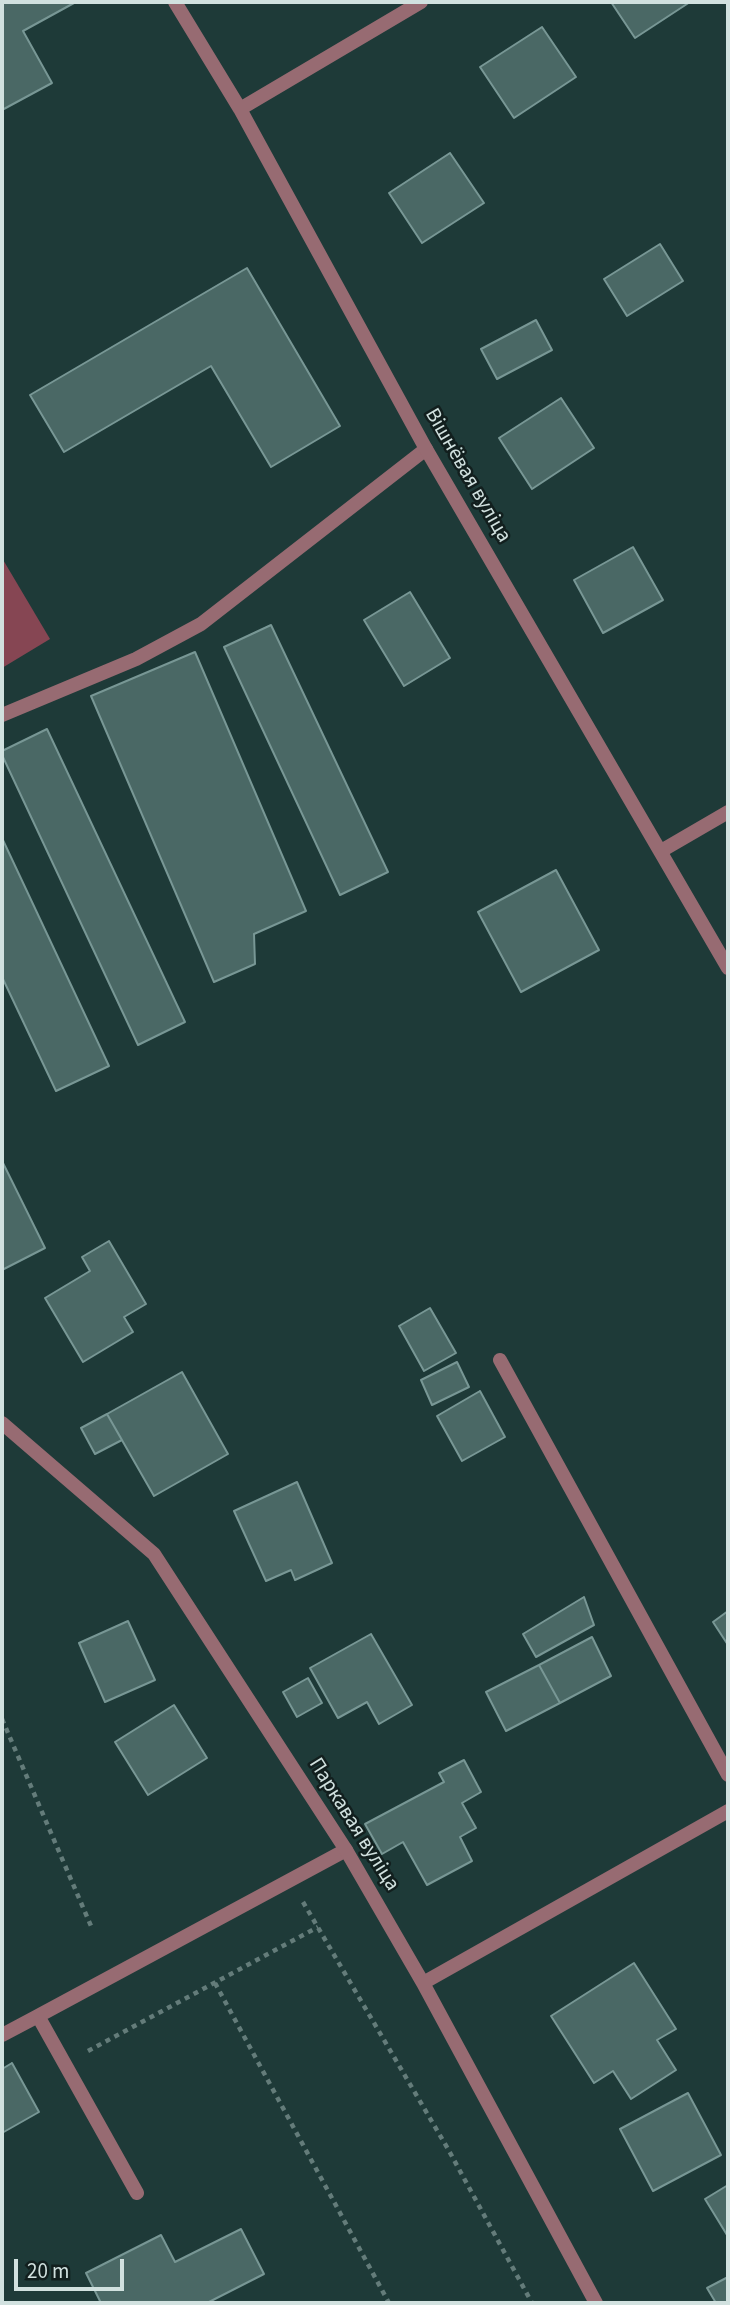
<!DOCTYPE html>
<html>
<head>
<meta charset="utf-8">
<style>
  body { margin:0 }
  #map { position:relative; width:730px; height:2305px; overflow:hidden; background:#1e3a38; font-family:"Source Sans 3",sans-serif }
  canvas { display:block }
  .frame { position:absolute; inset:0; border:4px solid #d1e1df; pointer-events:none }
  .scale { position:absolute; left:14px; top:2259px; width:110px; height:32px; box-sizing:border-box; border:4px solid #d1e1df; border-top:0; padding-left:9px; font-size:21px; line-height:24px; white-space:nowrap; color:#d1e1df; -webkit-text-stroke:5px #121f1e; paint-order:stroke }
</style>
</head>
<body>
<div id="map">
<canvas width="730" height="2305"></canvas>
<div class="frame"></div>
<div class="scale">20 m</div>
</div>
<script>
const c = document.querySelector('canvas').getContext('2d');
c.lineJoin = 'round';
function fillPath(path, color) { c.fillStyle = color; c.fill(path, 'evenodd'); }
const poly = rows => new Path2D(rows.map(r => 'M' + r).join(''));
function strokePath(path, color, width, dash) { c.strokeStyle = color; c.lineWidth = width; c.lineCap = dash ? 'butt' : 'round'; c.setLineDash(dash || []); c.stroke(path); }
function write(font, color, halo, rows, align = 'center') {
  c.font = font + ' "Source Sans 3",sans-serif'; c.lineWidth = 5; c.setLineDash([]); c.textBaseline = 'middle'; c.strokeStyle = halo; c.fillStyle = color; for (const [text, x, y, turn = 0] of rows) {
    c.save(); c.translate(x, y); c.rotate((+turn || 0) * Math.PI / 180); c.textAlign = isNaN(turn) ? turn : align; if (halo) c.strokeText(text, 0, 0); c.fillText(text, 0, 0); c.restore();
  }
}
const green = poly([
  [2,558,50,639,2,668]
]);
const building = poly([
  [2,2,74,3,23,31,52,83,2,110,2,2],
  [611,2,690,2,635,38,611,2],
  [542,27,576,77,514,118,480,67,542,27],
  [450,153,484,203,422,243,389,193,450,153],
  [660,244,683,281,627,316,604,279,660,244],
  [247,268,340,426,271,467,211,366,64,452,30,395,247,268],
  [536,320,552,350,497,379,481,349,536,320],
  [561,398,594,448,532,489,499,438,561,398],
  [633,547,663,600,603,633,574,580,633,547],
  [410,592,450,658,404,686,364,620,410,592],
  [271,625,388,872,340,895,224,647,271,625],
  [195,652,306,911,254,934,255,964,214,982,91,696,195,652],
  [47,729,185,1022,138,1045,2,755,2,751,47,729],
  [2,838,109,1066,56,1091,2,977,2,838],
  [556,870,599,950,521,992,478,912,556,870],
  [2,1161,45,1248,2,1270,2,1161],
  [109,1241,146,1304,124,1317,133,1332,83,1362,45,1298,90,1271,82,1257,109,1241],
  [430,1308,456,1353,424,1371,399,1326,430,1308],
  [457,1362,469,1387,432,1405,421,1380,457,1362],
  [182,1372,228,1454,154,1496,107,1414,182,1372],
  [480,1391,505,1437,462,1461,437,1416,480,1391],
  [107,1414,122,1440,95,1454,81,1428,107,1414],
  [297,1482,332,1563,295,1580,291,1570,266,1581,234,1511,297,1482],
  [584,1597,594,1625,536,1657,523,1634,584,1597],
  [728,1611,728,1645,713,1622,728,1611],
  [128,1621,155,1680,105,1702,79,1643,128,1621],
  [371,1634,412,1705,379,1724,367,1702,338,1718,310,1668,371,1634],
  [592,1637,611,1676,560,1703,539,1665,592,1637],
  [539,1665,560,1703,506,1731,486,1692,539,1665],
  [308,1678,322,1703,297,1717,283,1692,308,1678],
  [174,1705,207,1758,148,1795,115,1742,174,1705],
  [464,1760,481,1792,462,1803,476,1828,460,1837,472,1861,427,1885,403,1842,382,1854,365,1824,444,1782,439,1773,464,1760],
  [634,1963,676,2029,657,2040,676,2070,631,2099,613,2071,594,2083,551,2016,634,1963],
  [12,2063,39,2112,2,2133,2,2069,12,2063],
  [688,2093,721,2155,653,2191,620,2129,688,2093],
  [728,2185,728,2234,727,2235,705,2199,728,2185],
  [241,2229,264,2274,207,2303,101,2303,86,2273,161,2235,175,2262,241,2229],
  [728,2277,728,2303,716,2303,707,2288,728,2277]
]);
const path = poly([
  [2,1719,91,1926],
  [303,1902,448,2149,532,2303],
  [215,1983,389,2303],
  [88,2051,318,1927]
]);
const lane = poly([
  [2,715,136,659,201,624,426,449],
  [500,1360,728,1775],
  [38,2016,346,1850],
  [2,2035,38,2016,137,2193]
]);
const street = poly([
  [175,2,240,109,426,449,728,968],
  [240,109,421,2],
  [661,851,728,812],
  [2,1423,154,1554,346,1850,423,1983,596,2303],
  [423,1983,728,1811]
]);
const streetNames = [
  ["Вішнёвая вуліца",467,476,60],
  ["Паркавая вуліца",353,1825,58]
];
fillPath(green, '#864653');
fillPath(building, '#4a6865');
strokePath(building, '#789795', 2);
strokePath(path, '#647c7a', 4.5, [5, 5]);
strokePath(lane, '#976b72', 14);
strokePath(street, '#976b72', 14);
write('21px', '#d1e1df', '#121f1e', streetNames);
</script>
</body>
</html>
